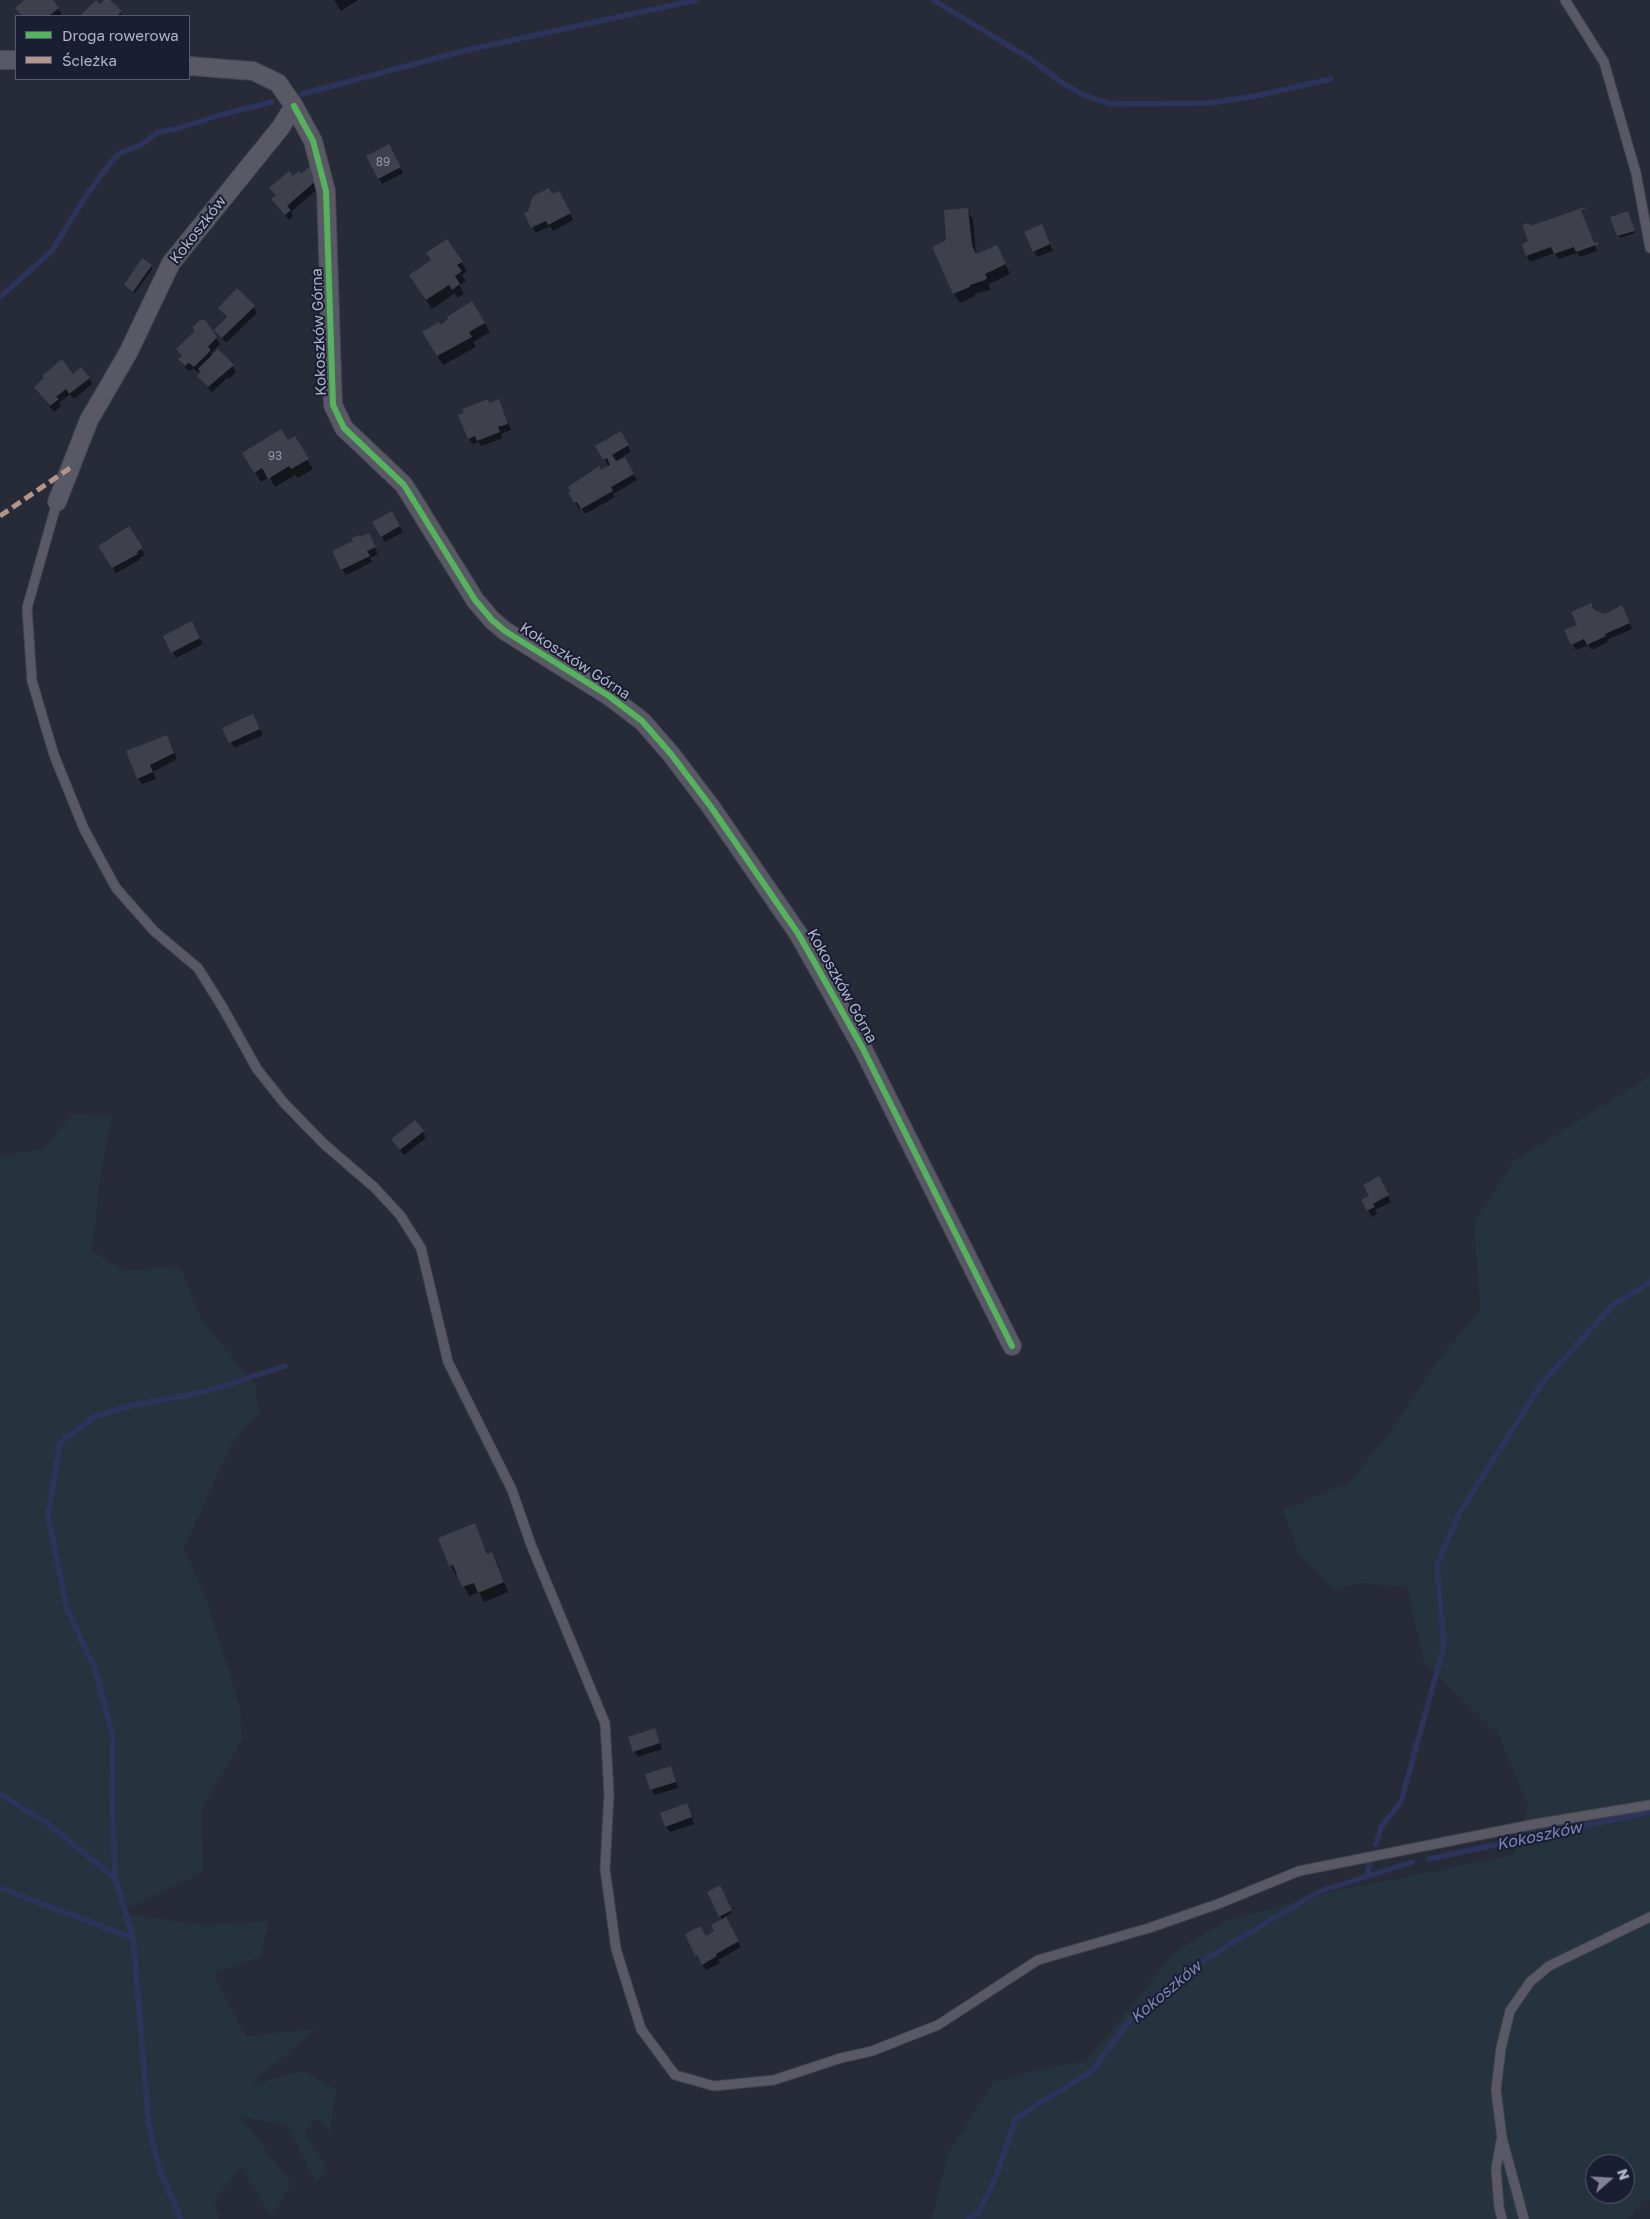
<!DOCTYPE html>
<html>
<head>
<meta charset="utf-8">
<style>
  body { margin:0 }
  #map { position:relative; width:1650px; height:2219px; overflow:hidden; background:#272a37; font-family:"Golos Text",sans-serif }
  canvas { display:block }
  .legend { position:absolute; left:15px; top:15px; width:175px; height:65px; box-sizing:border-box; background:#1a1e32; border:1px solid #565a6e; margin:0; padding:6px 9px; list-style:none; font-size:15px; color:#b0b3c9 }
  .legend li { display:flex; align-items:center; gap:10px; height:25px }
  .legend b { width:25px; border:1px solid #565a6e }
  .north { position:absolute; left:1585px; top:2154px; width:50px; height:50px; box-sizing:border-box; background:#1a1e32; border:1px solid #565a6e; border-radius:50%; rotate:71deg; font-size:14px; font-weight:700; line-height:20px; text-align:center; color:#b0b3c9 }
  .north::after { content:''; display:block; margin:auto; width:18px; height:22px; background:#808396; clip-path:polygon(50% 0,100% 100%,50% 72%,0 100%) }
</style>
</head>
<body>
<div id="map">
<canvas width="1650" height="2219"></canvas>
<ul class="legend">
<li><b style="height:6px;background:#56b35d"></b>Droga rowerowa</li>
<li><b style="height:6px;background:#b2968c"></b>Ścieżka</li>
</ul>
<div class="north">N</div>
</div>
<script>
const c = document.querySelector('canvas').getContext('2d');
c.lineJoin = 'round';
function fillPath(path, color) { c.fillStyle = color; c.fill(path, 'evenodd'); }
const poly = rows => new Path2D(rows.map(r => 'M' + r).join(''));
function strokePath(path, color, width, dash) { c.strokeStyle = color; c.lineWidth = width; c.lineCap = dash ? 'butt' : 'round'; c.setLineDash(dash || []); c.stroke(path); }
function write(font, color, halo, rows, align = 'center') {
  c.font = font + ' "Golos Text",sans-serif'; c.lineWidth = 4; c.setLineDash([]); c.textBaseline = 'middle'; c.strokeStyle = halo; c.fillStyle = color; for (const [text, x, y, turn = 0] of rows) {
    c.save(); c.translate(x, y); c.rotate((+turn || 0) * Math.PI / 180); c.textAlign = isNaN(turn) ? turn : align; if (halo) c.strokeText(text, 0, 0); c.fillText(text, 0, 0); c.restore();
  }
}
const green = poly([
  [1650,1076,1650,2201,1645,2199,1627,2219,929,2219,932,2217,947,2155,994,2082,1049,2067,1085,2062,1177,1950,1227,1921,1331,1892,1513,1855,1528,1806,1499,1735,1424,1662,1407,1587,1358,1583,1334,1590,1299,1554,1283,1510,1350,1482,1390,1432,1440,1358,1480,1311,1474,1223,1514,1161],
  [1595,2164,1625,2164,1625,2194,1595,2194],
  [73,1114,113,1115,102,1164,92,1251,125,1271,180,1266,201,1319,255,1385,260,1413,232,1443,184,1548,206,1599,240,1707,242,1740,202,1808,203,1872,119,1913,205,1925,269,1921,261,1957,213,1974,246,2036,316,2029,249,2085,303,2071,336,2089,330,2133,315,2117,305,2132,328,2171,316,2182,287,2126,240,2116,291,2184,271,2216,242,2167,214,2199,219,2219,0,2219,0,1157,43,1148]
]);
const shadow = poly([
  [26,0,51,0,62,14,59,16,22,16,17,8],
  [106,0,109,0,123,16,81,16,96,1,100,5],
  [334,0,358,0,341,11],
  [388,146,403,173,382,184,368,157],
  [301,175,322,185,291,212,293,216,289,220,272,199,276,196,271,188],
  [559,192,573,220,553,231,550,226,536,233,525,214],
  [967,210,973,219,976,255,1002,256,1010,274,989,284,990,290,974,294,975,296,960,303,954,293,948,241],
  [1580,210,1597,251,1580,257,1577,253,1558,259,1555,253,1530,262,1527,256,1530,227],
  [1629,215,1635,233,1620,238,1612,218],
  [1044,232,1053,251,1037,257,1034,251],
  [462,262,467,272,462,275,466,281,459,285,464,294,458,298,455,293,432,309,416,284],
  [151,266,152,269,135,293,127,287,125,285],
  [472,303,490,332,473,342,476,347,443,365,424,333,440,326],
  [254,307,257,313,226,343,216,330,228,319,219,308],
  [216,338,220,344,211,353,213,356,233,366,236,372,229,379,227,378,212,392,198,376,202,373,200,370,198,372,193,368,189,371,183,365,180,359,182,357,178,350],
  [73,375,89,378,92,384,74,399,70,394,59,403,61,406,54,412,39,393],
  [499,401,511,430,501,434,503,438,481,446,479,442,472,444,469,439,466,413],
  [621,433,631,452,623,456,637,480,613,494,615,497,585,514,581,507,579,509,570,493,609,467,597,446],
  [294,437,313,469,298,478,295,475,275,487,269,477,261,482,244,454,287,442],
  [391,512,403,532,385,542,373,522],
  [129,528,145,555,139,558,140,560,116,573,99,546],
  [372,541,378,554,370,558,372,562,346,575,342,569],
  [1625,613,1632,629,1607,640,1608,642,1592,650,1588,645,1576,650,1566,631,1605,615],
  [195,629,203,644,176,658,173,652],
  [256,721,263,735,234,748,224,728],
  [170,742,177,759,153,772,156,779,142,784,138,778],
  [423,1132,426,1138,404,1155,393,1139],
  [1378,1178,1391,1202,1375,1210,1377,1213,1372,1217,1363,1201,1371,1196],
  [474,1525,488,1555,492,1554,497,1563,508,1592,484,1602,479,1592,469,1596,458,1574,456,1575,451,1566],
  [655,1730,662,1749,638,1757,634,1751],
  [671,1768,678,1788,654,1795,651,1789],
  [687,1805,694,1824,670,1832,666,1826],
  [720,1887,732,1913,724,1917,741,1947,718,1960,720,1963,706,1970,696,1955,705,1938,716,1931,723,1920,720,1916]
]);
const stream = poly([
  [933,0,1032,60,1061,82,1083,95,1110,104,1210,103,1256,96,1331,79],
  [302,94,463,51,696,0],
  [0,297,52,251,85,197,111,162,120,153,141,145,158,132,176,129,220,115,272,102],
  [0,1794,47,1823,115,1878],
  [1376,1844,1381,1827,1401,1802,1444,1646,1437,1565,1460,1512,1542,1383,1612,1306,1650,1282],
  [1429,1859,1650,1812],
  [1367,1876,1370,1861],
  [0,1888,133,1938],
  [181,2219,159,2168,149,2126,133,1938,115,1878,112,1792,113,1737,95,1669,67,1609,48,1515,60,1443,94,1417,130,1406,204,1392,285,1366],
  [968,2219,978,2213,996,2177,1016,2118,1092,2071,1129,2021,1187,1970,1318,1892,1412,1862]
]);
const building = poly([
  [24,0,53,0,59,8,49,16,22,16,15,8],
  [96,0,100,4,104,0,110,0,122,11,117,16,80,16],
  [389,144,401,167,378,179,366,156],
  [309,167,319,178,287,206,291,210,285,215,271,199,276,195,269,188,289,171,293,176,299,171,301,174],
  [549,188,552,194,559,191,571,213,548,225,546,221,531,228,524,213,528,211,533,196],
  [1585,207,1586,209,1581,210,1587,225,1594,243,1598,242,1599,244,1576,252,1574,247,1554,254,1551,247,1526,256,1522,244,1528,241,1522,225,1529,223,1530,226],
  [968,208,972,245,976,254,997,245,1006,264,985,274,987,278,985,280,970,285,970,287,953,294,932,247,946,240,944,210],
  [1628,211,1635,231,1617,236,1610,217],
  [1042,224,1050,244,1033,252,1024,232],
  [447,239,463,262,457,265,462,271,455,276,460,284,452,290,449,285,426,300,409,275,431,260,426,253],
  [142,258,152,265,133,292,124,285],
  [237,288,255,306,222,338,214,330,227,317,218,308],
  [472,301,485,323,469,332,472,337,437,356,422,332,439,322,440,325,448,319,447,317],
  [200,320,205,320,217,337,208,347,211,350,194,367,189,363,185,366,178,359,182,356,176,349,194,332,193,327],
  [218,349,234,365,208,387,197,376,201,372,198,369],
  [62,359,73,374,81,367,90,378,69,394,66,389,56,397,59,399,50,406,34,387,44,378,42,376],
  [488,399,489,403,499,399,508,424,498,427,500,432,477,441,475,436,468,439,458,415,464,413,462,409],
  [281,429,288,440,295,436,309,459,291,469,289,466,268,479,262,468,254,473,242,453],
  [621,431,629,445,612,455,616,461,625,457,634,474,611,487,613,491,581,509,577,502,574,503,568,492,570,491,568,487,599,466,601,470,610,465,607,458,603,460,595,446],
  [392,511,400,526,381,537,372,522],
  [129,526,143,548,137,552,138,554,112,568,98,546],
  [369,533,376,547,367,551,370,556,341,570,332,551,353,541,352,538,359,535,360,537],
  [1591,603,1594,610,1605,614,1622,605,1630,623,1605,634,1606,636,1587,645,1584,639,1571,645,1564,630,1577,625,1571,612],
  [192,621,200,638,171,653,163,636],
  [253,714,260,729,229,743,222,728],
  [167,735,174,753,150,765,153,772,137,779,126,751],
  [415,1120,424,1131,400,1150,391,1139],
  [1379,1176,1389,1195,1373,1204,1375,1207,1367,1211,1361,1200,1369,1196,1363,1185],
  [475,1523,487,1554,492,1552,504,1582,478,1593,474,1583,462,1587,453,1565,449,1566,438,1538],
  [655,1728,660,1743,633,1752,628,1737],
  [671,1766,676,1782,650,1790,645,1774],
  [687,1803,692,1817,665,1827,660,1813],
  [720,1885,732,1910,719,1917,707,1892],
  [726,1917,739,1941,716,1954,717,1956,702,1965,697,1955,695,1956,685,1934,700,1926,706,1936,714,1931,711,1925]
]);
const service = poly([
  [1565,0,1604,62,1636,173,1650,248],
  [57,502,27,608,32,681,54,755,84,829,116,888,154,931,198,968,223,1008,257,1069,284,1103,324,1144,374,1187,400,1215,421,1248,448,1362,512,1490,531,1545,605,1723,609,1794,605,1869,616,1949,641,2029,675,2075,714,2086,774,2080,841,2058,872,2051,938,2025,1038,1960,1149,1928,1218,1904,1299,1871,1535,1824,1650,1805],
  [1501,2141,1496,2169,1499,2207,1502,2219],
  [1524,2219,1502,2138,1496,2090,1501,2048,1510,2011,1530,1982,1549,1966,1650,1917]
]);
const minor = poly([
  [0,60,16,60],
  [294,106,313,141,326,191,333,405,344,428,404,485,475,600,492,620,505,631,609,696,642,721,671,754,711,807,799,935,862,1047,1012,1346],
  [57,502,89,420,128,353,171,263,281,127,294,106,278,83,253,71,189,66]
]);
const quiet = poly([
  [0,516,70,468]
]);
const cycleway = poly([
  [294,106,313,141,326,191,333,405,344,428,404,485,475,600,492,620,505,631,609,696,642,721,671,754,711,807,799,935,862,1047,1012,1346]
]);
const numberNames = [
  ["89",383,162],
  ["93",275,456]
];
const streetNames = [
  ["Kokoszków",198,230,-52],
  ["Kokoszków Górna",319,332,-92],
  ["Kokoszków Górna",575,661,33],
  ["Kokoszków Górna",842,986,61]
];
const waterNames = [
  ["Kokoszków",1539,1836,-12],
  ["Kokoszków",1166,1992,-40]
];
fillPath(green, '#24333d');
fillPath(shadow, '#0007');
strokePath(stream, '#2d345c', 5.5);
fillPath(building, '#3e404c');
strokePath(service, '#42444e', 11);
strokePath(minor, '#42444e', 20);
strokePath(service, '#585964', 9);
strokePath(minor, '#585964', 18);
strokePath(quiet, '#b2968c', 5, [10, 5]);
strokePath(cycleway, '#56b35d', 6);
write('12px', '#9496aa', null, numberNames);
write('15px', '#b0b3c9', '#1a1e32', streetNames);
write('italic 16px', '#7d86b8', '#1a1e32', waterNames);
</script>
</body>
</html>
